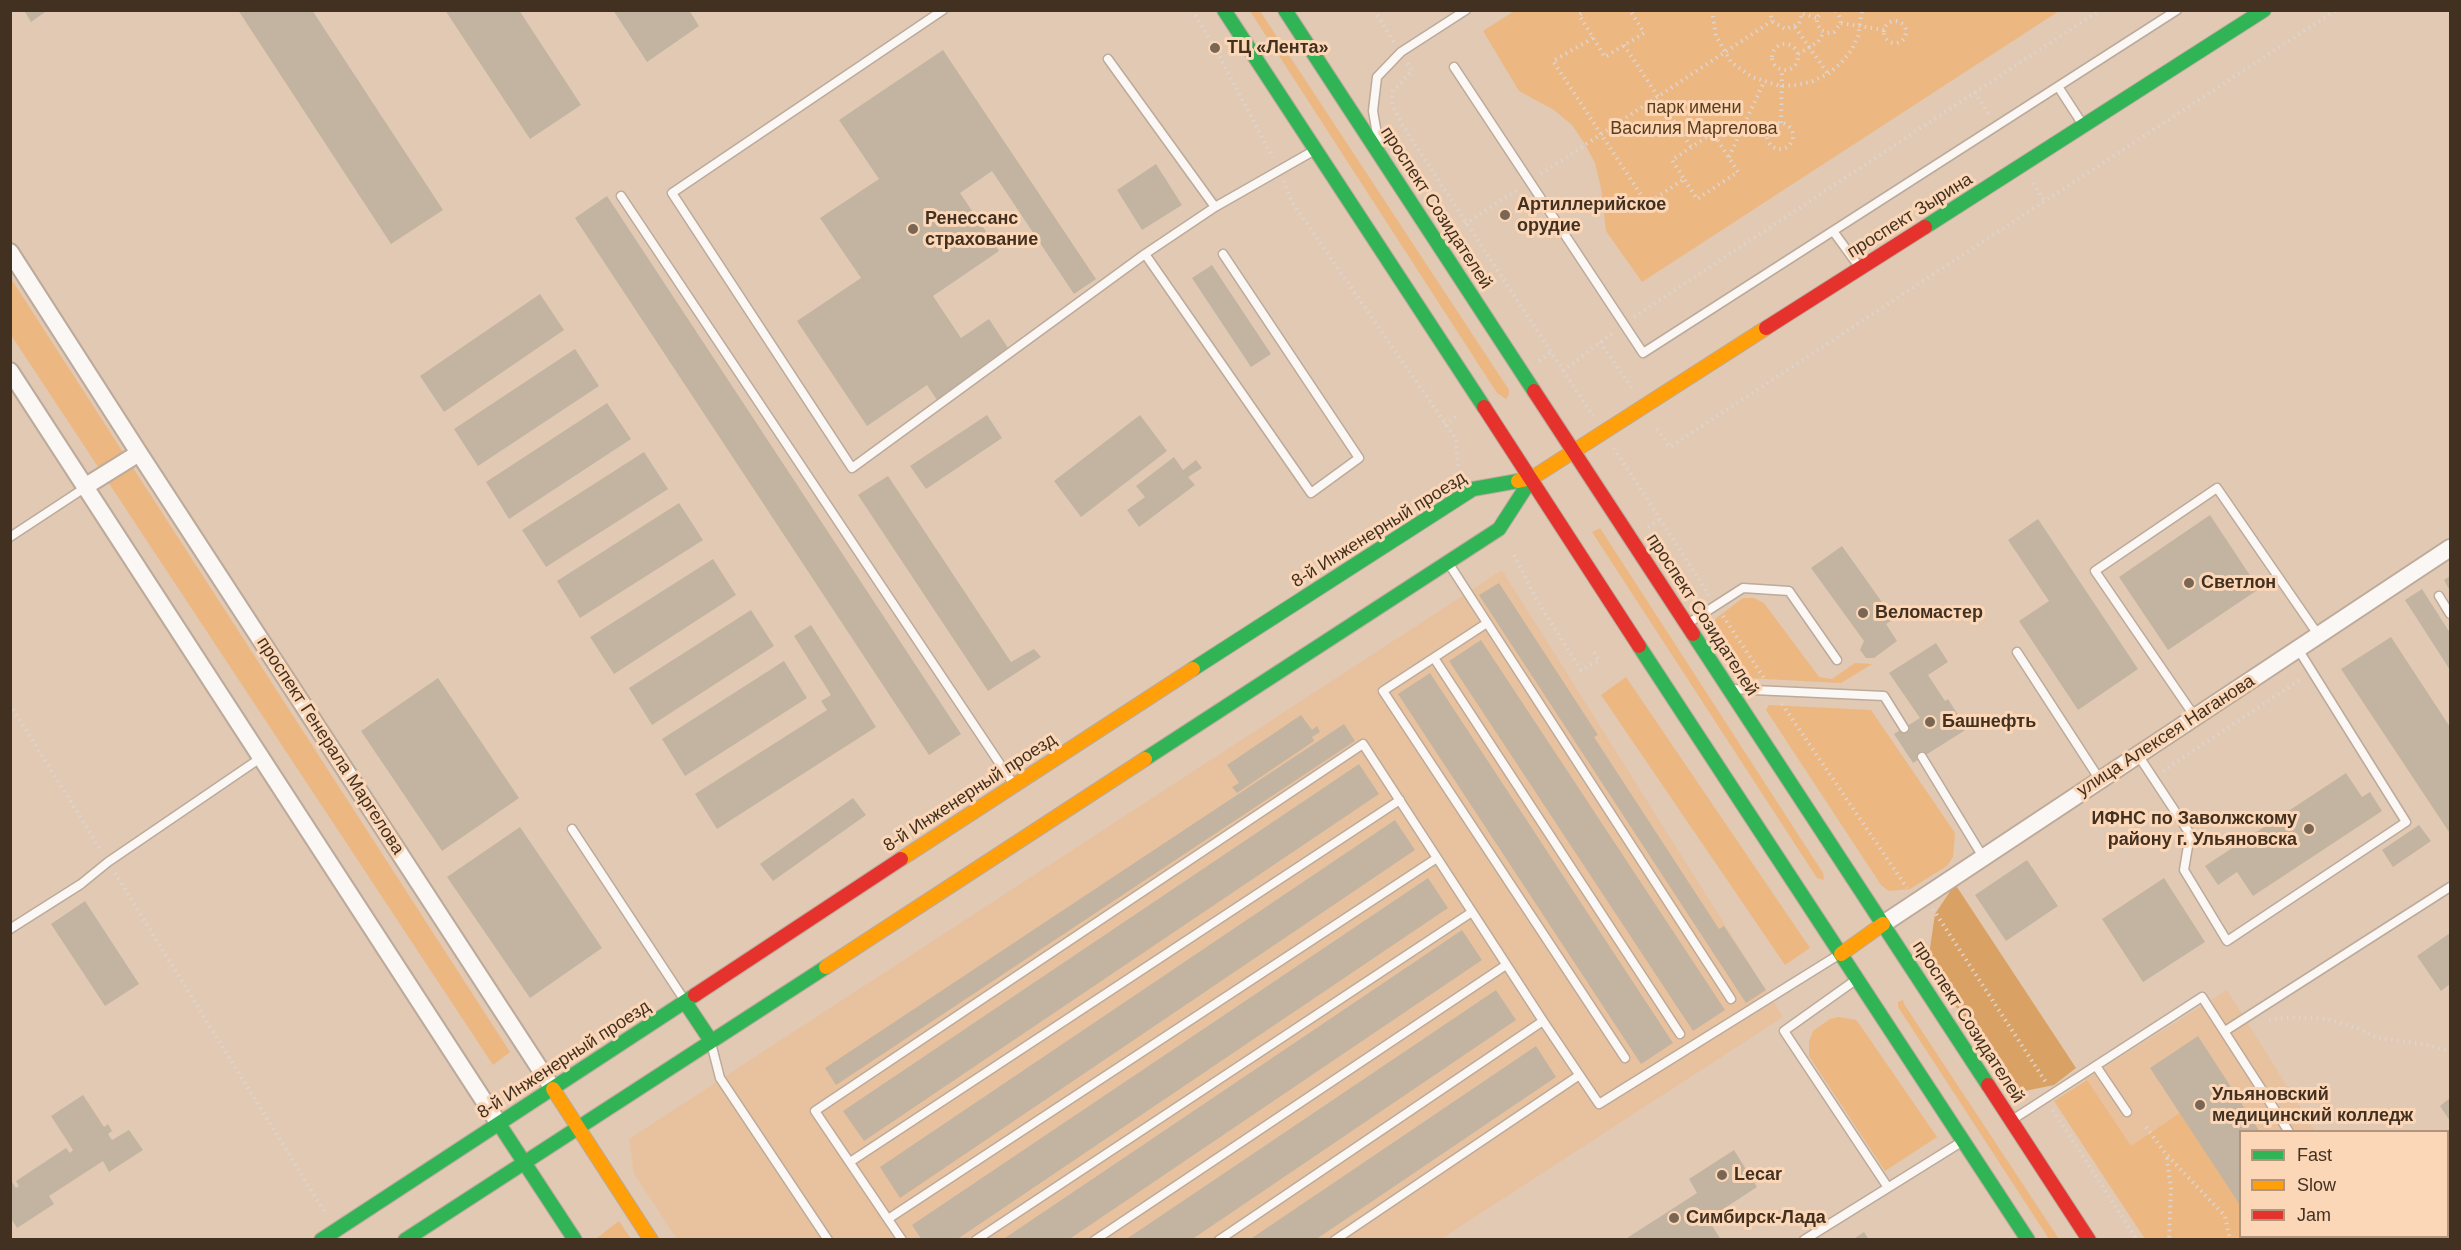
<!DOCTYPE html>
<html>
<head>
<meta charset="utf-8">
<style>
  body { margin:0 }
  #map { position:relative; width:2461px; height:1250px; overflow:hidden; background:#e1c9b4; font-family:Helvetica,sans-serif }
  canvas { display:block }
  .frame { position:absolute; inset:0; border:12px solid #423121; pointer-events:none }
  .legend { position:absolute; left:2239px; top:1130px; width:210px; height:108px; box-sizing:border-box; background:#fcd7b7; border:2px solid #b2957b; margin:0; padding:8px 10px; list-style:none; font-size:18px; color:#423121 }
  .legend li { display:flex; align-items:center; gap:12px; height:30px }
  .legend b { width:30px; border:2px solid #b2957b }
</style>
</head>
<body>
<div id="map">
<canvas width="2461" height="1250"></canvas>
<div class="frame"></div>
<ul class="legend">
<li><b style="height:8px;background:#30b455"></b>Fast</li>
<li><b style="height:8px;background:#ff9f0a"></b>Slow</li>
<li><b style="height:8px;background:#e5322d"></b>Jam</li>
</ul>
</div>
<script>
const c = document.querySelector('canvas').getContext('2d');
c.lineJoin = 'round';
function fillPath(path, color) { c.fillStyle = color; c.fill(path, 'evenodd'); }
const poly = rows => new Path2D(rows.map(r => 'M' + r).join(''));
function strokePath(path, color, width, dash) { c.strokeStyle = color; c.lineWidth = width; c.lineCap = dash ? 'butt' : 'round'; c.setLineDash(dash || []); c.stroke(path); }
function write(font, color, halo, rows, align = 'center') {
  c.font = font + ' Helvetica,sans-serif'; c.lineWidth = 6; c.setLineDash([]); c.textBaseline = 'middle'; c.strokeStyle = halo; c.fillStyle = color; for (const [text, x, y, turn = 0] of rows) {
    c.save(); c.translate(x, y); c.rotate((+turn || 0) * Math.PI / 180); c.textAlign = isNaN(turn) ? turn : align; if (halo) c.strokeText(text, 0, 0); c.fillText(text, 0, 0); c.restore();
  }
}
const built = poly([
  [1502,570,1783,1017,1441,1239,677,1239,634,1174,629,1139],
  [2227,990,2315,1131,2240,1132,2240,1236,2448,1236,2448,1137,2450,1135,2450,1239,2184,1239,2085,1079]
]);
const green = poly([
  [1516,10,2059,10,2059,11,1642,282,1606,231,1601,188,1595,163,1585,144,1572,125,1554,110,1519,91,1483,31],
  [1250,11,1260,11,1509,390,1509,394,1506,399,1497,393],
  [10,277,510,1052,493,1065,11,335],
  [1600,528,1823,873,1824,880,1817,878,1592,532],
  [1743,598,1754,598,1764,603,1819,677,1832,679,1855,663,1872,664,1841,683,1746,678,1715,637,1712,628,1715,619],
  [1626,677,1810,948,1785,965,1601,695],
  [1769,705,1871,710,1955,833,1953,857,1947,866,1910,889,1889,891,1881,885,1766,710],
  [1903,1000,1904,1004,2059,1239,2049,1239,1898,1007,1898,1002],
  [1839,1017,1856,1020,1860,1025,1937,1137,1885,1171,1809,1056,1809,1042,1813,1031,1830,1019],
  [2087,1080,2131,1146,2180,1113,2240,1204,2240,1236,2262,1237,2264,1239,2145,1239,2054,1101],
  [619,1221,631,1239,598,1239,597,1238]
]);
const forest = poly([
  [1955,884,2076,1068,2054,1085,2020,1092,2003,1081,1928,962,1935,914]
]);
const building = poly([
  [24,10,48,10,31,22],
  [238,10,312,10,443,210,391,244],
  [445,10,519,10,581,105,530,139],
  [613,10,689,10,699,26,647,62],
  [943,50,1096,279,1074,294,992,171,960,193,999,251,933,296,961,338,989,319,1010,351,937,400,927,385,867,426,797,321,861,278,820,218,879,179,839,120],
  [1156,164,1182,205,1142,230,1117,190],
  [607,196,961,734,929,755,575,218],
  [1212,265,1271,354,1251,367,1192,278],
  [540,294,564,330,444,412,420,376],
  [575,349,599,386,478,466,454,429],
  [607,403,631,439,509,519,486,482],
  [987,415,1002,438,926,489,910,466],
  [1140,415,1167,451,1081,517,1054,481],
  [644,452,668,489,546,567,522,530],
  [1174,457,1183,470,1196,460,1202,468,1188,477,1195,485,1139,527,1127,510,1145,497,1136,486],
  [888,476,1011,662,1034,649,1041,657,988,691,858,495],
  [679,503,703,540,580,618,557,581],
  [2210,515,2259,589,2168,650,2119,577],
  [2038,519,2138,669,2078,710,2019,621,2049,601,2008,540],
  [1842,546,1894,619,1886,624,1897,641,1874,658,1866,658,1860,650,1864,641,1811,568],
  [713,559,736,595,614,674,590,637],
  [2450,576,2450,591,2444,580],
  [1499,583,1598,735,1594,737,1719,929,1724,926,1766,990,1746,1003,1479,595],
  [2422,589,2450,633,2450,670,2405,600],
  [751,610,774,646,652,725,629,688],
  [811,625,876,727,717,829,695,794,827,710,821,701,831,695,794,636],
  [2391,637,2450,727,2450,831,2449,832,2341,669],
  [1481,640,1725,1010,1693,1031,1449,661],
  [1936,643,1948,662,1928,675,1945,701,1948,699,1967,729,1913,763,1894,734,1920,718,1889,673],
  [784,661,807,698,685,776,662,739],
  [1430,673,1673,1043,1641,1064,1398,694],
  [438,678,519,798,442,851,361,731],
  [1301,715,1312,730,1317,726,1320,732,1312,737,1314,741,1237,793,1232,787,1239,783,1227,765],
  [1344,724,1355,741,836,1085,825,1068],
  [1359,764,1379,794,864,1141,843,1111],
  [2346,773,2362,797,2370,792,2382,811,2253,896,2237,872,2218,885,2205,866],
  [853,798,866,815,773,881,760,864],
  [1395,820,1415,850,900,1198,880,1167],
  [2419,825,2431,841,2393,867,2382,850],
  [520,827,602,948,530,998,447,877],
  [2027,860,2058,906,2006,941,1975,895],
  [1428,878,1448,908,956,1240,922,1240,912,1225],
  [2164,878,2205,942,2143,982,2102,919],
  [85,901,139,984,105,1006,51,924],
  [1462,930,1482,960,1068,1240,1002,1240],
  [2450,933,2450,984,2441,991,2417,956],
  [1496,990,1516,1020,1191,1240,1125,1240],
  [2198,1036,2260,1132,2240,1132,2240,1205,2150,1068],
  [1536,1046,1556,1077,1315,1240,1249,1240],
  [83,1095,104,1127,108,1124,112,1131,108,1134,112,1140,129,1130,143,1150,109,1172,103,1161,49,1196,54,1204,17,1228,12,1220,10,1222,10,1179,16,1188,19,1186,16,1181,66,1148,70,1153,73,1150,51,1116],
  [2450,1098,2450,1121,2440,1106],
  [1734,1150,1757,1187,1708,1219,1721,1240,1624,1240,1697,1193,1689,1179],
  [2448,1218,2450,1223,2450,1240,2371,1240,2369,1236,2448,1236],
  [1864,1232,1869,1240,1852,1240],
  [2261,1236,2310,1236,2312,1240,2263,1240]
]);
const path = poly([
  [1192,10,1215,48,1273,158],
  [1374,10,1394,42],
  [1586,10,1579,15,1605,57,1644,33,1630,10],
  [1712,10,1716,36,1731,62,1752,77,1780,86,1797,85,1813,81,1828,74,1840,64,1851,51,1858,36,1862,10],
  [1770,10,1772,21,1785,29,1799,24,1803,10],
  [1822,10,1817,18,1817,24,1821,30,1827,33,1834,32,1841,23,1839,15,1835,10],
  [1803,14,1817,18],
  '1884 32a11 11 0 1 1 22 0a11 11 0 1 1-22 0Z',
  [1841,23,1884,30],
  [1795,27,1828,74],
  [1593,38,1553,61,1647,204,1684,179,1672,160,1713,133,1738,172,1697,199,1684,179],
  '1772 57a13 13 0 1 1 26 0a13 13 0 1 1-26 0Z',
  [1624,45,1691,147],
  [1798,54,1818,42,1824,32],
  [1408,63,1412,71,1393,91,1392,104,1401,123,1593,416],
  [1975,92,1990,116],
  '1767 136a13 13 0 1 1 26 0a13 13 0 1 1-26 0Z',
  [1781,123,1782,70],
  [1729,157,1764,82],
  [1541,174,1772,21],
  [1284,181,1292,202,1456,439,1458,467],
  [2033,183,2045,202],
  [1465,224,1520,188],
  [1634,317,2100,10],
  [1600,342,1634,391],
  [1539,361,1550,353],
  [1563,371,1614,332],
  [1445,425,1457,415],
  [1657,429,1670,447,2336,10],
  [1614,448,1709,595],
  [1648,527,1660,519],
  [1514,555,1536,599,1581,670,1599,661,1594,652],
  [1723,616,1764,678],
  [10,704,102,852],
  [1782,704,1907,888],
  [2163,771,2301,679],
  [115,873,326,1214],
  [1933,909,2047,1084],
  [2269,1020,2296,1017,2327,1019,2357,1028,2378,1038,2429,1045,2450,1052],
  [2053,1110,2137,1240],
  [2146,1127,2166,1154,2225,1216,2230,1240],
  [2167,1158,2171,1189,2169,1240]
]);
const lane = poly([
  [943,10,672,193,852,468,1145,254,1215,207,1315,150],
  [1108,59,1215,207],
  [1454,67,1643,353,2177,10],
  [2059,88,2083,125],
  [1378,140,1373,111,1377,77,1401,52,1466,10],
  [621,196,1014,785],
  [1833,231,1860,268],
  [1145,254,1311,493,1359,458,1223,254],
  [10,537,86,487],
  [1449,564,1731,999],
  [2439,596,2450,614],
  [1487,623,1383,691,1625,1058],
  [1687,624,1743,588,1789,591,1837,660],
  [2017,652,2100,780],
  [1434,658,1680,1034],
  [1732,689,1884,696,1904,728],
  [2195,717,2095,571,2217,488,2319,636],
  [2138,755,2190,834,2184,870,2227,941,2406,822,2298,649],
  [1922,757,1983,857],
  [572,829,685,1001],
  [10,929,81,884,108,862,262,757],
  [1857,979,1784,1031,1887,1186],
  [2225,1031,2450,887],
  [711,1043,720,1078,828,1240],
  [2096,1066,2127,1112],
  [2012,1120,2202,997,2289,1132],
  [850,1162,1400,800],
  [2448,1171,2450,1169],
  [888,1219,1437,858],
  [902,1240,815,1111,1363,744,1543,1021,1599,1104,1840,954],
  [976,1240,1472,912],
  [1095,1240,1506,965],
  [1219,1240,1543,1021],
  [1335,1240,1578,1076],
  [1804,1240,1963,1141]
]);
const street = poly([
  [10,252,139,453,553,1089],
  [10,371,499,1124],
  [86,486,139,453],
  [1883,924,2450,548]
]);
const fast = poly([
  [1224,10,1484,407],
  [1285,10,1534,391],
  [1925,227,2264,10],
  [1693,634,1988,1085],
  [1639,646,2028,1240],
  [1193,669,1473,489,1518,481],
  [1145,759,1499,529,1532,478],
  [685,1002,711,1041],
  [499,1124,575,1240],
  [321,1240,695,995],
  [405,1240,826,967]
]);
const slow = poly([
  [1518,481,1532,478,1766,328],
  [901,859,1193,669],
  [1841,954,1883,924],
  [826,967,1145,759],
  [553,1089,651,1240]
]);
const jam = poly([
  [1766,328,1925,227],
  [1534,391,1693,634],
  [1484,407,1639,646],
  [695,995,901,859],
  [1988,1085,2089,1240]
]);
const markers = [
  [1215,48,6,"#7a6654"],
  [1505,215,6,"#7a6654"],
  [913,229,6,"#7a6654"],
  [2189,583,6,"#7a6654"],
  [1863,613,6,"#7a6654"],
  [1930,722,6,"#7a6654"],
  [2309,829,6,"#7a6654"],
  [2200,1105,6,"#7a6654"],
  [1722,1175,6,"#7a6654"],
  [1674,1218,6,"#7a6654"]
];
const poiNames = [
  ["ТЦ «Лента»",1227,48],
  ["Артиллерийское",1517,205],
  ["орудие",1517,226],
  ["Ренессанс",925,219],
  ["страхование",925,240],
  ["Светлон",2201,583],
  ["Веломастер",1875,613],
  ["Башнефть",1942,722],
  ["ИФНС по Заволжскому",2297,819,"right"],
  ["району г. Ульяновска",2297,840,"right"],
  ["Ульяновский",2212,1095],
  ["медицинский колледж",2212,1116],
  ["Lecar",1734,1175],
  ["Симбирск-Лада",1686,1218]
];
const parkNames = [
  ["парк имени",1694,108],
  ["Василия Маргелова",1694,129]
];
const streetNames = [
  ["проспект Созидателей",1436,208,57],
  ["проспект Зырина",1910,216,-32],
  ["8-й Инженерный проезд",1379,530,-32],
  ["проспект Созидателей",1702,615,57],
  ["улица Алексея Наганова",2166,736,-33],
  ["проспект Генерала Маргелова",330,746,57],
  ["8-й Инженерный проезд",970,793,-33],
  ["проспект Созидателей",1968,1022,57],
  ["8-й Инженерный проезд",564,1060,-33]
];
fillPath(built, '#e8c29f');
fillPath(green, '#edb782');
fillPath(forest, '#daa164');
fillPath(building, '#c3b4a1');
strokePath(lane, '#bcaa9a', 11);
strokePath(street, '#bcaa9a', 20);
strokePath(fast, '#bcaa9a', 16);
strokePath(slow, '#bcaa9a', 16);
strokePath(jam, '#bcaa9a', 16);
strokePath(path, '#ddd5ce', 4, [1.5, 4.5]);
strokePath(lane, '#faf7f4', 8);
strokePath(street, '#faf7f4', 16);
strokePath(fast, '#30b455', 14);
strokePath(slow, '#ff9f0a', 14);
strokePath(jam, '#e5322d', 14);
for (const [x, y, r, color] of markers) { const dot = new Path2D(); dot.arc(x, y, r, 0, 2 * Math.PI); c.fillStyle = color; c.fill(dot); strokePath(dot, '#fcd7b7', 2); }
write('bold 18px', '#423121', '#fcd7b7', poiNames, 'left');
write('18px', '#5f3d1a', '#fcd7b7', parkNames);
write('18px', '#423121', '#fcd7b7', streetNames);
</script>
</body>
</html>
